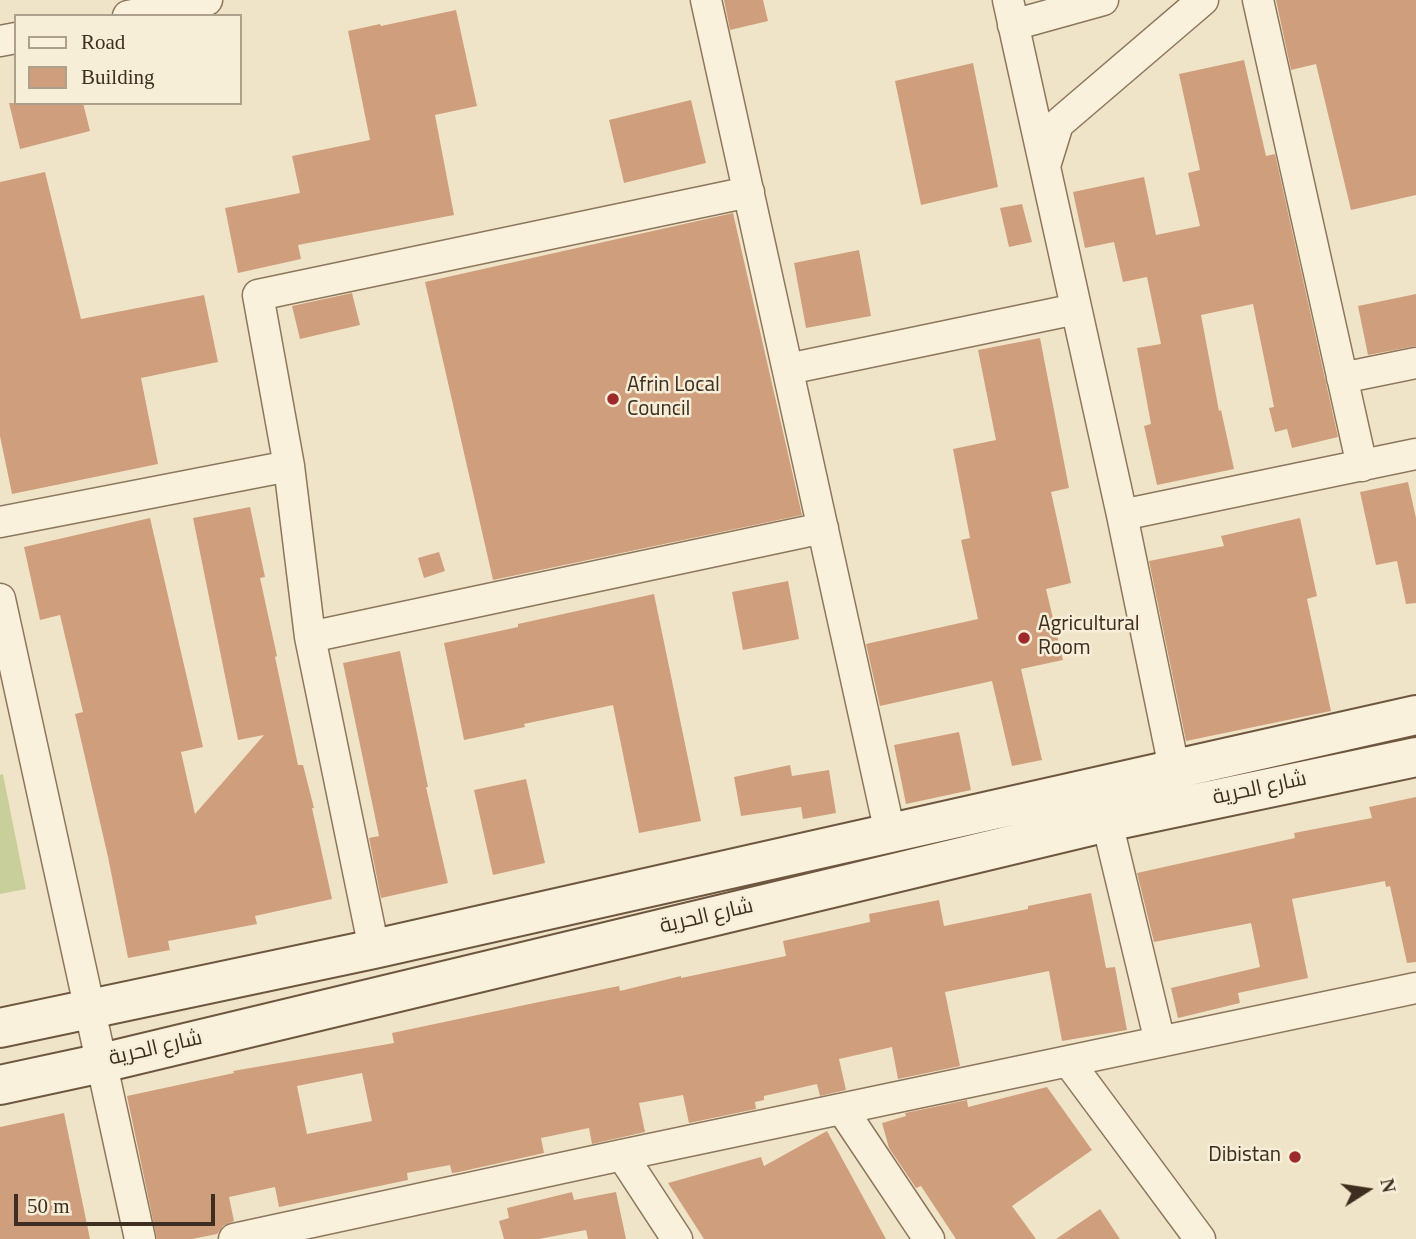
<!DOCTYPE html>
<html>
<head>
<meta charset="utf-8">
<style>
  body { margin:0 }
  #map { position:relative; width:1416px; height:1239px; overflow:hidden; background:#f0e4c8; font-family:Georgia,serif }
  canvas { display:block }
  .legend { position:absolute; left:14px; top:14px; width:228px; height:91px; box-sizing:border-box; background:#f7eed8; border:2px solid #ada18e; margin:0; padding:9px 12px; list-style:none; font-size:21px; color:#3d2e20 }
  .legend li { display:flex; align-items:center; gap:14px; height:35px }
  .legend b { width:35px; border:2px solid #ada18e }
  .north { position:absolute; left:1332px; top:1155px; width:70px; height:70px; -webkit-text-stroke:5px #f7eed8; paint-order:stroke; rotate:78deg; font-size:19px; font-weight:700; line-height:28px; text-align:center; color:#3d2e20 }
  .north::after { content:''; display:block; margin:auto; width:24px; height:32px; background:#3d2e20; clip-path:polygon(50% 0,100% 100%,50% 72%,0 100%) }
  .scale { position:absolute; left:14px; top:1194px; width:201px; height:32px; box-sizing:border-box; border:4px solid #3d2e20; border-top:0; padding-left:9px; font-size:21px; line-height:24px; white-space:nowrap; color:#3d2e20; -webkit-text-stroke:5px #f7eed8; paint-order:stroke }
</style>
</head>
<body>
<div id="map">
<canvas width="1416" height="1239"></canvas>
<ul class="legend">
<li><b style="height:9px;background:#faf1dc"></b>Road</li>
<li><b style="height:19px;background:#cf9f7d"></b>Building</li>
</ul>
<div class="north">N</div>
<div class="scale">50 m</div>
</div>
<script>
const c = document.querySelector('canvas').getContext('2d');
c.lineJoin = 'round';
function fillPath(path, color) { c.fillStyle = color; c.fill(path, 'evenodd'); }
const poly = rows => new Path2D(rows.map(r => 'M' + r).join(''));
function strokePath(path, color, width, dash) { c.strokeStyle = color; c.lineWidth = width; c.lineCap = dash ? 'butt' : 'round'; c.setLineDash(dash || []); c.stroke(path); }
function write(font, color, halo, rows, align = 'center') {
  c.font = font + ' Georgia,Cairo,serif'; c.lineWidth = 5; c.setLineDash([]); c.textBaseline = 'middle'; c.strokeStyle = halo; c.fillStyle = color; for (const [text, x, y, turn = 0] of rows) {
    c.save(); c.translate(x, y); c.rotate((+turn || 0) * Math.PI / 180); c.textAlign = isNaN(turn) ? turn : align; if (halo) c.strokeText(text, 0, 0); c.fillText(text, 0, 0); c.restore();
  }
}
const green = poly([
  [3,774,26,889,0,894,0,775]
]);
const building = poly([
  [724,0,763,0,768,21,730,30],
  [1276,0,1416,0,1416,195,1351,210,1316,64,1291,70],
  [456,10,477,106,435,115,454,215,298,245,301,259,238,273,225,208,300,193,292,156,370,140,348,31,380,24,381,26],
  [1244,60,1266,156,1275,154,1338,437,1292,448,1287,429,1275,432,1269,408,1274,407,1253,304,1201,315,1219,411,1221,410,1234,469,1157,485,1144,426,1151,424,1137,348,1161,344,1147,277,1123,282,1114,242,1085,248,1073,192,1144,177,1156,235,1200,226,1188,173,1200,170,1179,74],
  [973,63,998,187,921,205,895,81],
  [691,100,706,163,624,183,609,120],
  [9,103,83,103,90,131,20,149],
  [45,172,81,319,204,295,218,362,141,378,158,464,12,494,0,436,0,182],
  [1022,204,1032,242,1009,247,1000,208],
  [733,213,802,515,493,580,425,282],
  [859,250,871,316,806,328,794,263],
  [352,293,360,325,300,339,292,306],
  [1416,294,1416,346,1368,355,1358,306],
  [1040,338,1069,488,1051,492,1071,583,1046,589,1063,660,1021,669,1042,760,1012,766,992,681,880,706,866,644,978,619,961,540,970,538,953,449,996,440,978,350],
  [1408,482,1416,518,1416,603,1406,604,1397,561,1376,565,1360,492],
  [250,507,265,577,260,578,277,656,275,657,298,765,303,765,314,808,312,808,332,899,255,916,257,924,168,941,170,950,128,958,108,857,75,714,83,712,60,615,40,620,24,547,150,518,203,747,181,752,195,814,264,735,238,740,193,518],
  [1300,518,1317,596,1307,599,1331,711,1186,741,1149,561,1224,546,1221,536],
  [439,552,445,571,424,578,418,558],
  [788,581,799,639,743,650,732,592],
  [654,594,701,821,639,833,613,705,524,724,525,727,464,740,444,643,518,627,518,624],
  [400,651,428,787,426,787,448,883,381,898,369,838,379,836,343,663],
  [959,732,971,790,906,804,894,745],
  [790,765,792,776,829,770,836,813,803,819,801,807,741,816,734,777],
  [526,779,545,863,493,875,474,790],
  [1416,797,1416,962,1407,963,1390,886,1386,887,1385,881,1292,899,1308,978,1238,993,1240,1003,1178,1018,1171,988,1260,967,1251,923,1154,942,1137,873,1295,838,1294,833,1372,818,1369,807],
  [1091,893,1106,968,1115,967,1127,1030,1062,1041,1049,971,945,992,960,1066,898,1079,892,1047,839,1059,846,1090,820,1096,817,1084,764,1096,764,1100,755,1102,756,1109,689,1123,683,1095,639,1103,645,1132,592,1144,589,1128,541,1138,544,1153,459,1172,452,1173,450,1165,407,1173,408,1180,279,1207,275,1187,229,1197,234,1221,223,1226,217,1234,192,1239,157,1239,127,1096,234,1073,233,1071,394,1043,392,1033,539,1002,619,986,620,991,681,976,681,978,786,956,783,941,870,922,869,914,939,900,944,926,1028,909,1028,906],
  [362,1073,372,1121,307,1134,297,1086],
  [1047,1087,1092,1150,1012,1206,1036,1239,956,1239,921,1186,916,1188,889,1148,882,1123,906,1116,905,1113,967,1100,968,1107],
  [64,1113,90,1239,0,1239,0,1127],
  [827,1131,886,1239,704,1239,668,1183,761,1157,764,1166],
  [572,1192,574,1200,616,1192,626,1239,588,1239,586,1230,539,1239,504,1239,499,1221,509,1218,507,1208],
  [1100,1209,1120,1239,1056,1239]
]);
const minor = poly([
  [706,0,890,833],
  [1008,0,1122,515,1174,768],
  [1258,0,1362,466],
  [128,16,207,0],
  [1013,25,1103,0],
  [0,41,16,38],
  [1045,166,1058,124,1203,0],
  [788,369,1076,309],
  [1342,378,1416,363],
  [1122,515,1416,454],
  [0,522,289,466],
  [0,599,140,1239],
  [310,637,823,528],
  [1107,822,1160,1042],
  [374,949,310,637,289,466,258,295,749,192],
  [1068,1061,1200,1239],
  [842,1109,929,1239],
  [622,1155,677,1239],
  [234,1239,622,1155,1416,988]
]);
const secondary = poly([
  [0,1028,374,949,1416,715],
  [0,1085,102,1063,1107,822,1416,757]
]);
const markers = [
  [613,399,7,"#9e2a2b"],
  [1024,638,7,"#9e2a2b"],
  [1295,1157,7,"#9e2a2b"]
];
const poiNames = [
  ["Afrin Local",627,387],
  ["Council",627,411],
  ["Agricultural",1038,626],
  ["Room",1038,650],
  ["Dibistan",1281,1157,"right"]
];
const streetNames = [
  ["شارع الحرية",1260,790,-12],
  ["شارع الحرية",707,918,-13],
  ["شارع الحرية",156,1050,-13]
];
fillPath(green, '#c9cf9b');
fillPath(building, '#cf9f7d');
strokePath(minor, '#8d765c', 33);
strokePath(secondary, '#6f573f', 42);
strokePath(minor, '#faf1dc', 30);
strokePath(secondary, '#faf1dc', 38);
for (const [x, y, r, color] of markers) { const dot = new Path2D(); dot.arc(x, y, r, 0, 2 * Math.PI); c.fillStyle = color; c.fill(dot); strokePath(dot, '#f7eed8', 2.5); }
write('21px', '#3d2e20', '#f7eed8', poiNames, 'left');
write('21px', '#3d2e20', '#f7eed8', streetNames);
</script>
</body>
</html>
